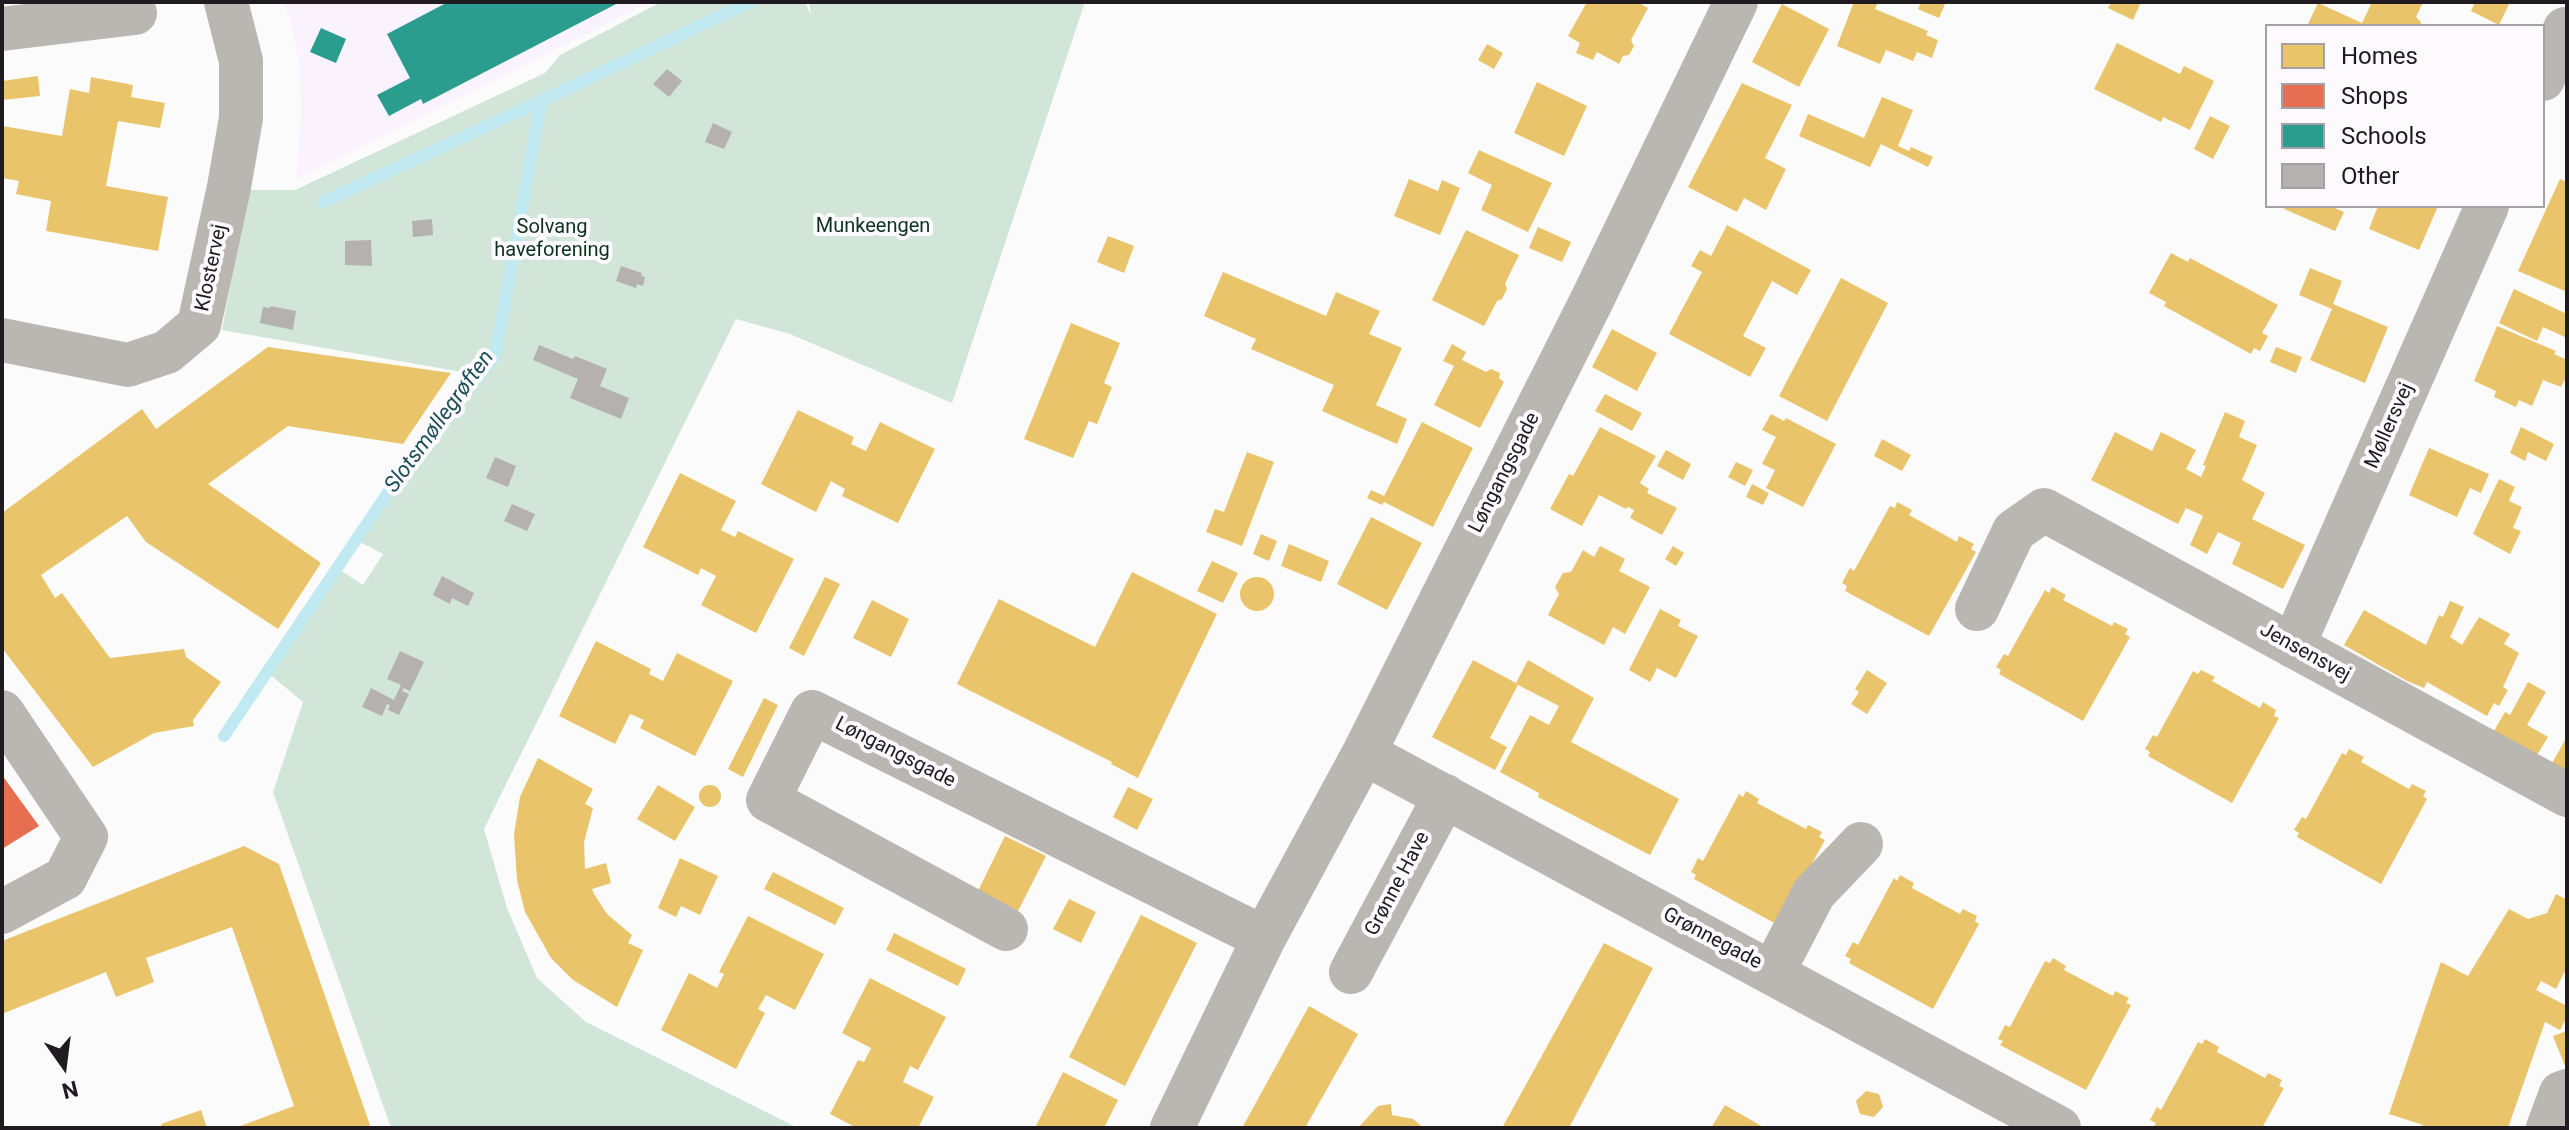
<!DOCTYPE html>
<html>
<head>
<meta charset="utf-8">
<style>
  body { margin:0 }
  #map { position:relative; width:2569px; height:1130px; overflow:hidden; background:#fcfbfc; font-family:Roboto,sans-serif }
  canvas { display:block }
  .frame { position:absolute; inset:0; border:4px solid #1f1b21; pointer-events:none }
  .legend { position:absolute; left:2265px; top:24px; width:280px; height:184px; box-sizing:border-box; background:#fcfafd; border:2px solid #a4a1a5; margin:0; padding:10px 14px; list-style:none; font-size:24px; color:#1f1b21 }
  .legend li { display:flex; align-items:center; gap:16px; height:40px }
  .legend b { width:40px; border:2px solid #a4a1a5 }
  .north { position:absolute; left:24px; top:1026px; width:80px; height:80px; -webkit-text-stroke:6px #fcfafd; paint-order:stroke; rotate:166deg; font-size:22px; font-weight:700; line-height:32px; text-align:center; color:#1f1b21 }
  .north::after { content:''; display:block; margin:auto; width:28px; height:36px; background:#1f1b21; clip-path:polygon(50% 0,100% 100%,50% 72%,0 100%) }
</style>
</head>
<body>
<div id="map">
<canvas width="2569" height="1130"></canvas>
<div class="frame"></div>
<ul class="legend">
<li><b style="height:22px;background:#e9c46a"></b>Homes</li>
<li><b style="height:22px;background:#e76f51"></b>Shops</li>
<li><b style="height:22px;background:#2a9d8f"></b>Schools</li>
<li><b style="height:22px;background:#b6b1b1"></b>Other</li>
</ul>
<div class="north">N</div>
</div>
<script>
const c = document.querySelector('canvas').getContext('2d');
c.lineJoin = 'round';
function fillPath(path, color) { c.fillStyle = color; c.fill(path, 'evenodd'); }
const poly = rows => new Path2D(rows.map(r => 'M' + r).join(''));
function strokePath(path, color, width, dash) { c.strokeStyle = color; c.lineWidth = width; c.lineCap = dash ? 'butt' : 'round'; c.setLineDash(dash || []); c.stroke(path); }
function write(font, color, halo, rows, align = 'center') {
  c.font = font + ' Roboto,sans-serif'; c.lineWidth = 8; c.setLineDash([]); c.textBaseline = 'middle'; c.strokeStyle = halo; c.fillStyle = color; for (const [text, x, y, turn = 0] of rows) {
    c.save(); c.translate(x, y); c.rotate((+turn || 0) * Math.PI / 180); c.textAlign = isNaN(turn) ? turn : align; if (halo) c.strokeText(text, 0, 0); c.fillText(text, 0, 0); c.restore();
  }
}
const built = poly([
  [282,2,650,2,296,180,301,114,299,61,289,15]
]);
const green = poly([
  [661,2,805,2,811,15,809,2,1085,2,952,403,790,334,736,319,484,829,507,908,537,978,586,1022,798,1128,391,1128,273,792,303,702,267,672,337,568,363,585,383,554,356,540,395,482,479,375,222,330,248,190,295,190,545,73,560,55]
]);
const homes = poly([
  [1587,2,1637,2,1648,8,1631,40,1634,46,1629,55,1623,56,1619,64,1597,52,1593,60,1576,53,1580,43,1568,36],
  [1854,2,1878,2,1875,9,1928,31,1926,35,1938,40,1932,58,1917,52,1913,61,1886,50,1880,64,1837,46],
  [1921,2,1945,4,1939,18,1918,9],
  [2111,2,2141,2,2133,20,2108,8],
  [2372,2,2423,2,2416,17,2421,22,2420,26,2307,26,2318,3,2362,23],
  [2475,2,2510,2,2499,25,2471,11],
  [1782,4,1829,29,1799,87,1752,62],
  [2117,43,2180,74,2184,66,2214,81,2190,130,2163,117,2161,122,2094,89],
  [1487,44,1503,53,1494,69,1478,60],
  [38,76,40,96,2,100,2,81],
  [91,77,133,85,131,97,165,103,160,128,118,121,106,186,168,197,158,251,46,231,51,201,16,194,19,181,2,178,2,126,62,136,70,89,89,93],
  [1537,82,1587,106,1564,156,1514,133],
  [1742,83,1792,105,1765,158,1786,169,1766,210,1744,198,1737,212,1688,187],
  [1882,97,1913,110,1898,146,1909,151,1911,147,1933,157,1928,167,1881,144,1870,167,1799,136,1808,114,1864,138],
  [2210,116,2230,126,2213,159,2194,149],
  [1479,150,1552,183,1528,232,1481,210,1492,185,1468,173],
  [1409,179,1438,191,1442,180,1460,188,1440,235,1394,216],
  [2560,179,2567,182,2567,292,2518,271],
  [2286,206,2330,206,2344,212,2335,231,2284,209],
  [2378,206,2438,206,2419,250,2369,229],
  [1727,225,1811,270,1797,295,1772,281,1743,336,1766,348,1750,377,1669,334,1702,272,1691,266,1700,250,1711,256],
  [1538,227,1571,242,1562,262,1529,248],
  [1466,230,1519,255,1505,284,1507,289,1502,299,1497,301,1484,326,1432,300],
  [1108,236,1134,246,1124,273,1097,262],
  [2171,253,2188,262,2190,258,2278,305,2262,333,2268,336,2260,351,2254,348,2251,354,2164,306,2166,302,2149,293],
  [2310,268,2342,281,2333,304,2388,327,2365,383,2310,360,2332,309,2299,295],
  [1223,272,1326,316,1336,292,1380,311,1369,334,1402,348,1376,405,1407,419,1397,444,1322,411,1334,385,1251,349,1256,339,1204,316],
  [1841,278,1888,303,1827,421,1779,396],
  [2514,289,2567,314,2567,338,2543,327,2537,341,2499,323],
  [1071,323,1120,343,1104,383,1112,387,1097,424,1089,421,1073,458,1024,439],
  [2497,326,2556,351,2554,354,2567,360,2567,375,2561,387,2543,380,2532,406,2519,400,2516,407,2494,397,2496,391,2474,381],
  [1612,329,1657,353,1637,391,1592,367],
  [1452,344,1466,352,1462,360,1486,372,1491,369,1500,373,1499,378,1504,382,1480,428,1434,405,1454,366,1443,361],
  [268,347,451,373,403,444,288,426,208,484,321,563,278,629,146,542,127,516,41,575,55,598,62,593,110,658,184,649,186,657,221,682,193,720,194,726,154,733,93,767,2,648,2,513,142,409,156,429],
  [2276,347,2302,357,2296,373,2270,362],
  [1605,394,1642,413,1632,431,1595,411],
  [798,410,854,437,851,444,866,451,880,422,935,449,898,523,842,496,845,489,831,481,816,512,761,484],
  [2225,412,2245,421,2239,437,2257,445,2242,480,2265,493,2252,519,2305,545,2283,589,2232,564,2241,543,2218,532,2207,554,2190,545,2203,516,2186,508,2178,524,2091,480,2115,432,2152,451,2161,432,2196,450,2186,469,2201,477,2206,466,2203,465],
  [1771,414,1784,421,1786,418,1836,444,1803,507,1766,488,1775,470,1762,464,1776,437,1762,430],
  [1422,422,1473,448,1433,527,1384,502,1382,505,1367,498,1371,490,1384,496],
  [1600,427,1656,456,1640,483,1649,489,1647,493,1677,508,1662,535,1630,518,1634,510,1628,507,1626,509,1599,495,1582,526,1550,509,1569,474,1573,476],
  [2521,427,2554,444,2546,461,2528,452,2525,461,2510,453],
  [1882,439,1911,455,1902,471,1874,456],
  [2429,448,2489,474,2481,493,2470,488,2457,517,2409,495],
  [1666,450,1691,464,1683,480,1657,466],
  [1247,452,1274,462,1242,546,1206,532,1215,509,1224,512],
  [1736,462,1753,470,1745,486,1728,477],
  [680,473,736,501,721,530,735,537,738,531,794,559,756,633,701,605,716,576,701,568,698,575,643,547],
  [2499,479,2515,487,2509,501,2522,507,2513,528,2521,531,2510,554,2473,534],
  [1752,484,1769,493,1763,505,1746,497],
  [1897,502,1912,510,1909,515,1957,542,1959,536,1974,544,1971,549,1976,552,1929,636,1845,591,1847,586,1842,583,1850,568,1854,571,1890,506,1895,508],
  [1371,517,1422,543,1387,610,1337,584],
  [1261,534,1277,541,1269,561,1253,554],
  [1289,544,1329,561,1321,582,1281,566],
  [1600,546,1625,559,1619,571,1650,587,1625,634,1613,627,1604,645,1548,615,1559,594,1555,587,1563,573,1571,572,1583,550,1594,557],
  [1673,546,1684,553,1676,566,1665,559],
  [1212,561,1238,573,1223,603,1197,591],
  [1132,572,1217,614,1138,778,1111,764,1112,762,957,684,999,599,1095,647],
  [825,577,840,584,804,656,789,648],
  '1240 594a17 17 0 1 1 34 0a17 17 0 1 1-34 0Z',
  [2052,587,2066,595,2063,600,2112,626,2114,622,2128,629,2125,634,2130,637,2083,721,1999,674,2001,670,1996,667,2004,654,2008,656,2045,590,2049,593],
  [872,600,909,619,891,657,853,638],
  [2450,601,2464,607,2450,637,2462,645,2479,617,2510,634,2504,644,2519,653,2503,687,2508,690,2499,706,2494,703,2487,716,2427,682,2424,688,2407,681,2344,645,2364,610,2426,645,2439,615,2443,617],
  [1660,609,1681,620,1678,626,1698,636,1676,678,1657,668,1650,682,1629,670],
  [596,641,651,669,649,674,663,681,677,653,733,681,695,756,640,728,644,720,630,714,615,744,559,716],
  [1473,660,1516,683,1528,660,1594,698,1571,742,1679,799,1650,855,1538,797,1539,793,1500,772,1530,715,1549,725,1559,706,1518,685,1490,738,1507,747,1495,770,1432,737],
  [1867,670,1887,683,1867,714,1851,704,1859,692,1855,689],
  [2201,670,2215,677,2212,681,2260,708,2263,702,2276,710,2274,716,2279,718,2232,803,2148,756,2150,752,2145,749,2153,735,2157,737,2193,671,2198,674],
  [2528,682,2546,692,2527,725,2548,737,2537,755,2494,731,2505,712,2510,715],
  [764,698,778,705,743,777,728,769],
  [2567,737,2567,771,2552,763],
  [2349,749,2364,757,2361,762,2409,789,2412,784,2426,791,2423,796,2427,799,2381,884,2297,837,2299,833,2294,830,2302,817,2306,819,2342,753,2346,755],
  [538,758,593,789,585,804,593,808,584,842,585,869,606,863,611,883,592,889,594,894,607,914,632,935,628,943,643,950,617,1007,573,980,551,958,525,912,517,880,514,834,520,797],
  [658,785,695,807,675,841,637,819],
  '699 796a11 11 0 1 1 22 0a11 11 0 1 1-22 0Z',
  [1128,787,1153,799,1137,830,1113,817],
  [1746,791,1759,799,1757,803,1806,829,1808,825,1822,832,1819,837,1825,840,1778,925,1694,879,1696,875,1691,872,1698,858,1703,861,1739,794,1743,797],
  [1005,836,1046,856,1018,911,978,891],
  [244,846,279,864,370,1125,369,1128,235,1128,294,1106,232,927,146,958,154,982,116,997,106,972,2,1014,2,941],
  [680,858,718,876,700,915,681,906,676,917,658,908],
  [773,872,844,908,835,925,764,889],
  [1900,875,1914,883,1912,888,1960,914,1963,909,1977,916,1975,921,1979,924,1933,1009,1849,963,1851,959,1845,956,1853,942,1858,945,1894,878,1897,881],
  [2556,894,2567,900,2567,967,2556,989,2541,981,2536,990,2567,1006,2567,1017,2560,1030,2545,1022,2508,1128,2422,1128,2423,1125,2389,1114,2441,962,2468,976,2509,909,2528,919,2547,913],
  [1069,899,1096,912,1081,943,1053,929],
  [1141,915,1197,943,1125,1086,1069,1057],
  [748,916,824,954,795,1010,766,995,758,1009,765,1013,736,1069,661,1030,689,973,717,988,724,974,719,972],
  [894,933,966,969,958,986,886,950],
  [1604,943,1653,968,1569,1128,1502,1128],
  [2053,958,2066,966,2064,970,2113,996,2115,991,2129,998,2126,1003,2131,1005,2086,1090,2000,1045,2003,1041,1998,1039,2005,1025,2010,1027,2045,961,2050,963],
  [870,978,946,1017,918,1070,910,1066,903,1082,934,1097,918,1128,857,1128,830,1114,858,1060,864,1062,871,1048,842,1033],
  [1309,1006,1358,1034,1305,1128,1242,1128],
  [2567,1031,2567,1066,2565,1066,2553,1036],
  [2205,1039,2219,1047,2217,1052,2265,1078,2268,1073,2282,1080,2279,1086,2284,1088,2262,1128,2153,1128,2156,1123,2150,1120,2157,1107,2161,1110,2198,1042,2202,1044],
  [1063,1072,1118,1100,1104,1128,1035,1128],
  [1866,1091,1879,1094,1883,1107,1874,1117,1860,1114,1856,1101],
  [1391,1104,1392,1115,1413,1119,1424,1128,1358,1128,1378,1106],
  [1725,1105,1765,1128,1711,1128],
  [201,1110,207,1128,162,1128,161,1124]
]);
const shops = poly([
  [2,775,39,826,2,849]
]);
const schools = poly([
  [448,2,620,2,423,104,421,99,389,116,377,95,410,78,387,34],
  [321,28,346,39,336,63,310,52]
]);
const stream = poly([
  [323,202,541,101],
  [224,736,395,482,495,356,541,101,750,2]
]);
const building = poly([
  [667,69,682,81,669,97,653,84],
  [713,123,732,132,724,149,705,142],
  [432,219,433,235,413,237,412,221],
  [371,240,372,266,345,265,345,241],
  [621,266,642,273,641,276,645,277,643,286,637,284,636,288,616,281],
  [271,306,296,311,293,330,260,323,263,307,270,308],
  [539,345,573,359,575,356,607,369,600,386,629,398,621,419,570,398,578,379,533,360],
  [495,457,516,466,508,487,486,478],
  [512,504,535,514,527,531,504,521],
  [442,576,474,593,468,606,452,598,450,604,433,595],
  [400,651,424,662,410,691,404,688,402,691,409,694,399,715,388,710,390,705,387,704,382,716,362,707,371,688,394,700,401,685,387,679]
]);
const minor = poly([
  [2,29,135,13],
  [2543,79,2565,29],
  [2,340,128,365,167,352,199,325,229,187,241,118,241,61,226,2],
  [1977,609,2014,531,2044,510,2567,795],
  [2293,646,2487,206],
  [2,712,86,837,65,878,2,912],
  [1364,753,2059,1128],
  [1006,929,768,800,812,712,1264,938],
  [1351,972,1445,796],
  [1773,972,1814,893,1861,844],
  [1172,1128,1264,938,1364,753,1592,300,1736,2],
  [2548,1128,2561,1093,2567,1091]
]);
const parkNames = [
  ["Munkeengen",873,227],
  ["Solvang",552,228],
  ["haveforening",552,251]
];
const streetNames = [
  ["Klostervej",212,268,-78],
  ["Møllersvej",2390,426,-66],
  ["Løngangsgade",1505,473,-63],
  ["Jensensvej",2305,653,29],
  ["Løngangsgade",895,753,27],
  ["Grønne Have",1398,884,-62],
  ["Grønnegade",1712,939,28]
];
const waterNames = [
  ["Slotsmøllegrøften",440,422,-54]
];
fillPath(built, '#faf2fd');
fillPath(green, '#d1e6d9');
fillPath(homes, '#e9c46a');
fillPath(shops, '#e76f51');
fillPath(schools, '#2a9d8f');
strokePath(stream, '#c0e9f1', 12);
fillPath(building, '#b6b1b1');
strokePath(minor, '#bab6b2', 44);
write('20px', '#0c311e', '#fcfafd', parkNames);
write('20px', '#1f1b21', '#fcfafd', streetNames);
write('italic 22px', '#1c4e57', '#fcfafd', waterNames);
</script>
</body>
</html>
